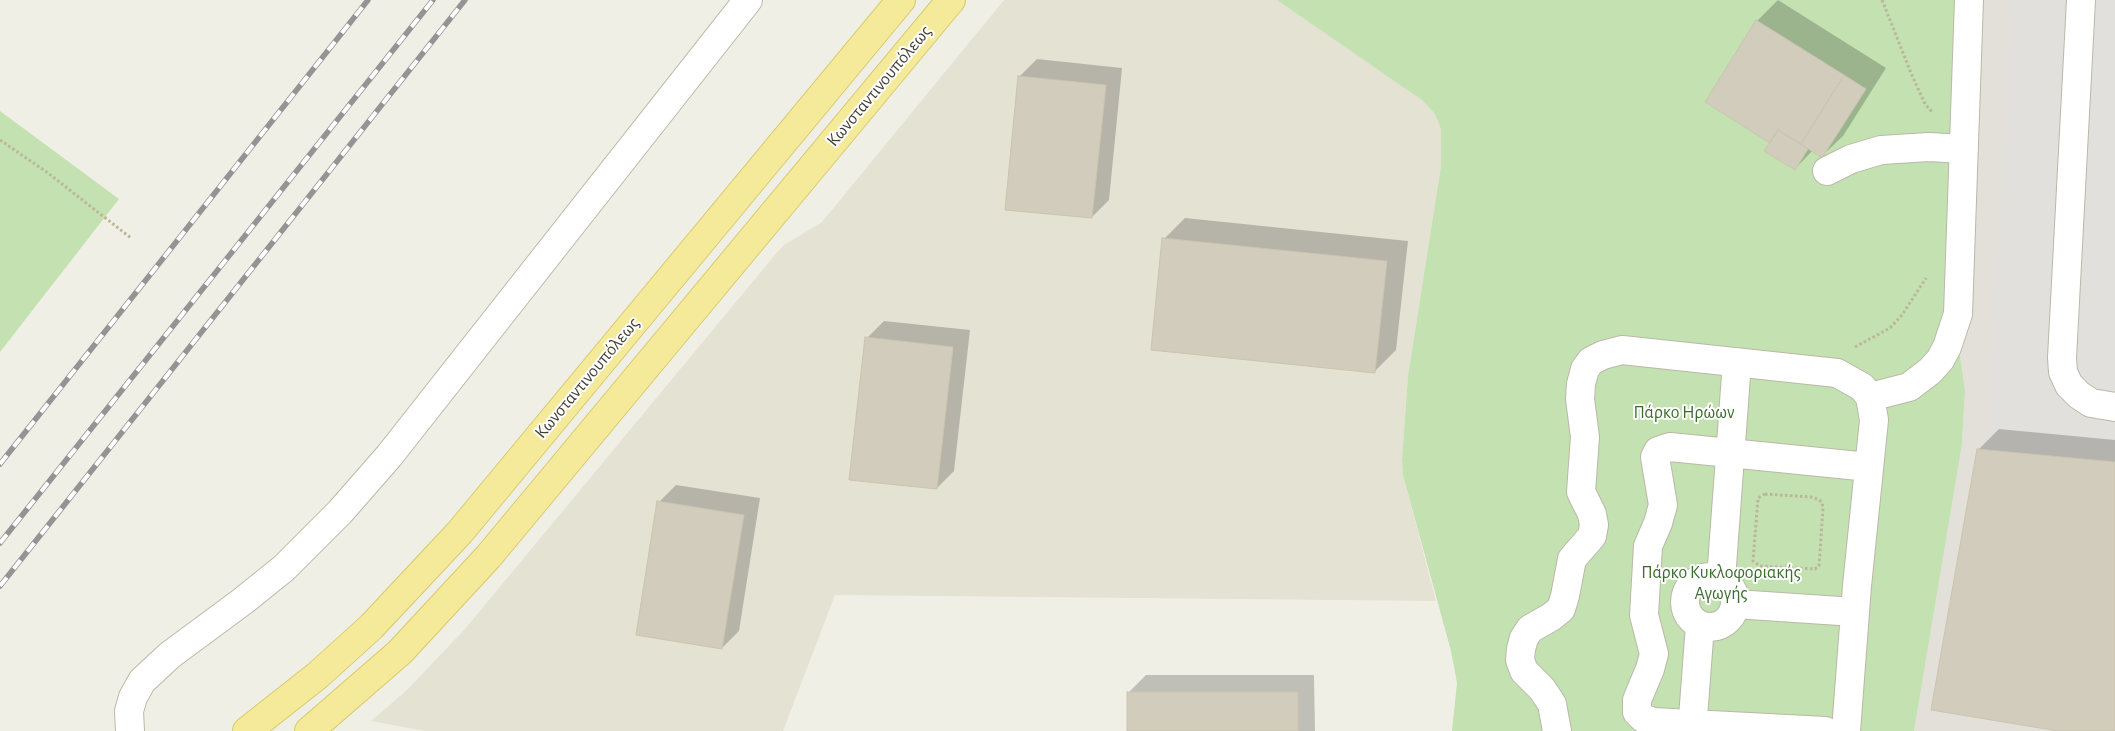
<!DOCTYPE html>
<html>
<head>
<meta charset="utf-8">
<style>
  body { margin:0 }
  canvas { display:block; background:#f0efe5 }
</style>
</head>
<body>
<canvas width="2115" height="731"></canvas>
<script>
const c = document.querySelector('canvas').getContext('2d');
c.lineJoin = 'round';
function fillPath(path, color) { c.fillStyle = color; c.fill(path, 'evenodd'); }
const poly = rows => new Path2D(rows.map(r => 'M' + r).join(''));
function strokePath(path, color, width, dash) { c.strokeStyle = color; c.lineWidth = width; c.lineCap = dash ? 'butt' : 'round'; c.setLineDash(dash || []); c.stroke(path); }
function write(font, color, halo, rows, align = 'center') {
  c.font = font + ' "Alegreya Sans",sans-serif'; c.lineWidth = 4; c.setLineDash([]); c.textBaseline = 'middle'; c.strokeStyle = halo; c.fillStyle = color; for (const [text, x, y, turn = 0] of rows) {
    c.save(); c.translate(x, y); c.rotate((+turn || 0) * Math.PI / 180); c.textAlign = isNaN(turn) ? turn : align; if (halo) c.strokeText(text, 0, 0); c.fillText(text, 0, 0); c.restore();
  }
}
const residential = poly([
  [1004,0,1277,0,1405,87,1422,100,1435,114,1441,129,1441,166,1408,376,1402,460,1403,475,1436,601,835,595,783,731,425,731,371,721,407,690,465,629,774,256,784,245,822,222]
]);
const industrial = poly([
  [1957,0,2115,0,2115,731,1914,731,1962,444,1965,390,1957,334]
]);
const green = poly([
  [1277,0,1957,0,1957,334,1965,390,1962,444,1914,731,1452,731,1457,683,1451,651,1403,475,1402,460,1408,376,1441,166,1441,129,1435,114,1422,100],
  [0,111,119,199,0,352]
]);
const parking = poly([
  [2012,0,2115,0,2115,446,1988,439]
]);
const shadow = poly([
  [1778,0,1886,68,1843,136,1822,156,1813,150,1795,169,1771,143,1757,21],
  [1037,59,1122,68,1109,200,1092,217,1019,77],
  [1185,218,1408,241,1396,350,1375,371,1164,239],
  [884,321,970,330,954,471,937,488,867,338],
  [1999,429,2115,440,2115,731,2066,731,1978,450],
  [676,485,760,498,739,631,722,648,659,502],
  [1146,675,1314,675,1315,731,1129,731,1129,692]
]);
const building = poly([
  [1756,20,1844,75,1801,144,1778,130,1770,143,1705,102,1756,20],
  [1844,75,1866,89,1822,158,1801,144,1844,75],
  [1018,76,1106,85,1092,218,1005,210,1018,76],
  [1778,130,1808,149,1795,170,1764,151,1778,130],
  [1162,238,1387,261,1375,373,1151,350,1162,238],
  [865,337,953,347,937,489,849,480,865,337],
  [1977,449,2115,462,2115,731,2058,731,1931,710,1977,449],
  [657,501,744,515,722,649,636,635,657,501],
  [1127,692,1298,692,1298,731,1127,731,1127,692]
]);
const path = poly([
  [1882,0,1911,73,1925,104,1933,113],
  [0,140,48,173,131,238],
  [1855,347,1890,328,1902,315,1926,278],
  [1765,494,1811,497,1817,499,1822,502,1823,508,1819,566,1815,569,1760,566,1753,561,1758,498,1765,494]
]);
const minor = poly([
  [2081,0,2062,358,2063,372,2069,385,2079,395,2091,403,2115,407],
  [1827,171,1851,159,1881,150,1929,147,1964,149],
  [1870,397,1909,387,1930,371,1940,360,1947,347,1958,314,1969,0],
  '1685 602a25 25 0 1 1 50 0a25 25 0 1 1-50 0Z',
  [1721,579,1737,362],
  [1735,604,1855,612],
  [130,731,129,711,133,697,142,681,170,655,243,601,284,568,340,512,389,456,748,0],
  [1557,731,1552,704,1542,689,1524,671,1520,660,1521,649,1524,638,1530,629,1551,617,1561,609,1565,596,1572,559,1592,536,1594,525,1592,514,1581,492,1585,437,1580,399,1581,384,1585,369,1591,361,1603,355,1622,350,1837,373,1862,387,1870,397,1874,420,1857,586,1846,731],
  [1692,731,1700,625],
  [1825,731,1653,722,1643,718,1637,712,1637,700,1650,669,1654,654,1644,615,1648,546,1658,523,1663,505,1655,457,1658,451,1670,447,1869,467]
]);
const major = poly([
  [247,731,318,675,371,627,460,532,901,0],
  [309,731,400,652,488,557,951,0]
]);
const rail = poly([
  [0,464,368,0],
  [0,543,433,0],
  [0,586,465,0]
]);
const streetNames = [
  ["Κωνσταντινουπόλεως",879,86,-50],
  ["Κωνσταντινουπόλεως",587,378,-50]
];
const parkNames = [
  ["Πάρκο Ηρώων",1684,413],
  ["Πάρκο Κυκλοφοριακής",1721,573],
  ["Αγωγής",1721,594]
];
fillPath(residential, '#e4e2d3');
fillPath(industrial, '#e3e0da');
fillPath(green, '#c3e1b1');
fillPath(parking, '#e2e0dd');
fillPath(shadow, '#0003');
fillPath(building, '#d1ccbb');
strokePath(building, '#cbc5af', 1);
strokePath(minor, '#bbb8a8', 30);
strokePath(major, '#d7ca6c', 30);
strokePath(path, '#bbb69b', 3, [2.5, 2.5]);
strokePath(minor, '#fff', 28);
strokePath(major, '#f4ea9a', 28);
strokePath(rail, '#949494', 5.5);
strokePath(rail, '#fff', 4, [11]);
write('18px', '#423f35', '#fff', streetNames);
write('18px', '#3b6e2e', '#fff', parkNames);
</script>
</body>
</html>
